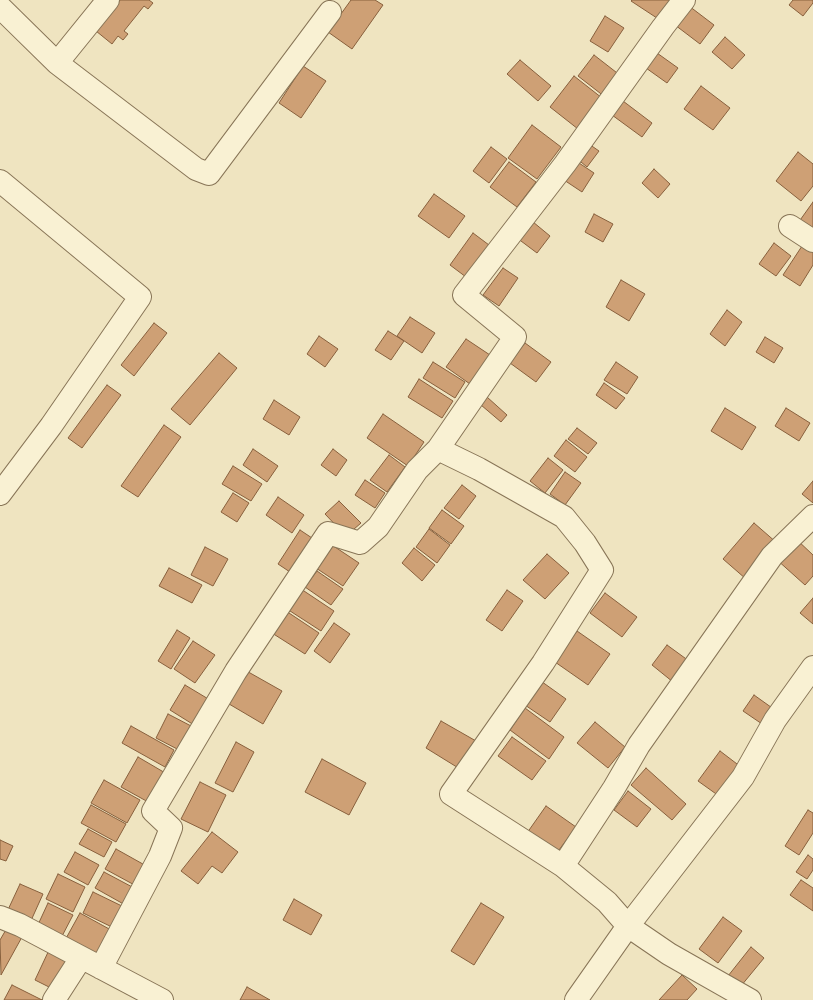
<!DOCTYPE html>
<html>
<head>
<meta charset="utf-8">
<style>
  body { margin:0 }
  canvas { display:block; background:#efe4c0 }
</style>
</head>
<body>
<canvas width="813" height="1000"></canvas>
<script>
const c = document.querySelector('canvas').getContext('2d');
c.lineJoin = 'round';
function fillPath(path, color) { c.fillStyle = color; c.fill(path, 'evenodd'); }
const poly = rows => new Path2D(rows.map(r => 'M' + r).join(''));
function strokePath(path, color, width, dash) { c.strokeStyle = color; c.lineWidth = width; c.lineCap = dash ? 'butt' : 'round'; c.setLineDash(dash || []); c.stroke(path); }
const building = poly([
  [120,0,149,0,153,3,148,9,144,6,124,31,128,34,123,40,118,36,112,44,96,31,120,0],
  [351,0,375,0,383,5,352,49,328,32,351,0],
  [632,0,677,0,663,22,631,1,632,0],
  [793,0,813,0,813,3,803,16,789,5,793,0],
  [689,6,714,25,700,44,675,25,689,6],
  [605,16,624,28,608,52,590,41,605,16],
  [725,37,745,55,732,69,712,52,725,37],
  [657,53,678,68,667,83,646,68,657,53],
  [594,55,621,76,605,97,578,76,594,55],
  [520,60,551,86,538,101,507,74,520,60],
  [303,66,326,81,301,118,279,103,303,66],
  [574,76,602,98,578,129,550,107,574,76],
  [701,86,730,108,713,130,684,109,701,86],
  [623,101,652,123,642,137,612,115,623,101],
  [532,125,561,147,537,179,508,158,532,125],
  [586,142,599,151,587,167,575,157,586,142],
  [491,147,507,159,489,183,473,171,491,147],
  [798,152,813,164,813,186,801,201,776,181,798,152],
  [573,159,594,173,582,192,561,178,573,159],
  [509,162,536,182,517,207,490,187,509,162],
  [654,169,670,184,658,198,642,183,654,169],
  [434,194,465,216,449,238,418,216,434,194],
  [813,202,813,235,798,223,813,202],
  [594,214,613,224,603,242,585,232,594,214],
  [527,217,550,236,537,253,513,235,527,217],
  [473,233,493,248,470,280,450,265,473,233],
  [774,243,791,256,776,276,759,264,774,243],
  [804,243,813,249,813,265,800,286,783,275,804,243],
  [503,268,518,278,499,306,483,295,503,268],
  [621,280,645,294,629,321,606,307,621,280],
  [727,310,742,322,725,346,710,334,727,310],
  [410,317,435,333,422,353,397,336,410,317],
  [154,323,167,333,134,376,121,365,154,323],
  [388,331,404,341,391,360,375,350,388,331],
  [319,336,338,349,325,367,307,354,319,336],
  [765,337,783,348,774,363,756,352,765,337],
  [466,339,490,355,470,384,446,367,466,339],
  [525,343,551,362,536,382,510,363,525,343],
  [219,353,237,368,190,425,171,409,219,353],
  [433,362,465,382,455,398,423,378,433,362],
  [616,362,638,377,627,394,604,380,616,362],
  [419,379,453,401,442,418,408,397,419,379],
  [604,383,625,398,616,409,596,395,604,383],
  [107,385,121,395,82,448,68,438,107,385],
  [487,397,507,415,501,422,481,405,487,397],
  [274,400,300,417,289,435,263,419,274,400],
  [725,408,756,427,742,450,711,431,725,408],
  [786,408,810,423,799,441,775,426,786,408],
  [383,414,424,442,408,466,367,438,383,414],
  [164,425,181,437,138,497,121,486,164,425],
  [577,428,597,443,588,454,568,439,577,428],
  [566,440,587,457,575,472,554,456,566,440],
  [253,449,278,466,267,482,243,465,253,449],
  [333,449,347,460,336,476,321,465,333,449],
  [389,455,405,467,387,492,370,480,389,455],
  [548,458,563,470,545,493,530,481,548,458],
  [233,466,262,484,251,501,222,484,233,466],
  [565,472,581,483,565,505,550,494,565,472],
  [365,480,385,493,375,508,355,495,365,480],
  [813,481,813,503,802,494,813,481],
  [462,485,476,496,459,519,444,508,462,485],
  [233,493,249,503,237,522,221,512,233,493],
  [278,497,304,515,292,533,266,515,278,497],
  [339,501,361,523,346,536,325,514,339,501],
  [442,510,464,526,451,544,429,528,442,510],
  [754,523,777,543,746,579,723,559,754,523],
  [429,529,450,545,437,563,416,547,429,529],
  [300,530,318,542,296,576,278,564,300,530],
  [795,538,813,555,813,576,805,585,776,559,795,538],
  [332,545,359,563,343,586,316,568,332,545],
  [205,547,228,559,213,586,191,575,205,547],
  [414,548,435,565,422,581,402,563,414,548],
  [547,554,569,573,545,599,523,580,547,554],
  [169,568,202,585,192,603,159,586,169,568],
  [317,571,343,589,331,605,305,587,317,571],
  [301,589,334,611,321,631,287,609,301,589],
  [507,590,523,601,502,631,486,620,507,590],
  [605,593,637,617,622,637,590,613,605,593],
  [813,598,813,624,800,613,813,598],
  [286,611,319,633,305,654,272,633,286,611],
  [334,623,350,634,330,663,314,651,334,623],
  [177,630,190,638,171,669,158,661,177,630],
  [577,631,610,654,588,685,555,662,577,631],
  [193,641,215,655,195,683,174,669,193,641],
  [667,645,689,661,673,682,652,665,667,645],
  [243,669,282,691,263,724,224,701,243,669],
  [538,679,566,699,550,722,522,703,538,679],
  [185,685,210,700,194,725,170,710,185,685],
  [754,695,775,710,765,726,743,711,754,695],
  [525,708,564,737,549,759,510,730,525,708],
  [168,714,193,727,181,751,156,738,168,714],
  [441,721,476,741,460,769,426,748,441,721],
  [595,722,625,747,608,768,577,743,595,722],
  [131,726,174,750,165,767,122,743,131,726],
  [512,737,546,761,532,780,498,756,512,737],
  [236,742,254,752,233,792,215,783,236,742],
  [720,751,741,767,719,796,698,781,720,751],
  [138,757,167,774,150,803,121,787,138,757],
  [322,759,366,783,349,815,305,792,322,759],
  [646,768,686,804,672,820,631,785,646,768],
  [104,780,140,800,127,823,91,803,104,780],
  [200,782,226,795,208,832,181,819,200,782],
  [628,791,651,809,637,827,614,810,628,791],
  [91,805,126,824,116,842,81,823,91,805],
  [546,806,576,827,556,854,527,833,546,806],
  [808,810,813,813,813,833,799,855,785,846,808,810],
  [88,829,112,842,104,857,79,844,88,829],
  [212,832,238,852,222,873,212,866,198,884,181,871,212,832],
  [0,840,13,846,6,861,0,859,0,840],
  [116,849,150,868,140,888,105,869,116,849],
  [75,852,99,865,88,885,64,872,75,852],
  [808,855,813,859,813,870,807,879,796,872,808,855],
  [104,872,136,889,127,906,95,888,104,872],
  [58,874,85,887,73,912,46,899,58,874],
  [801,880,813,888,813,911,790,895,801,880],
  [20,884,43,894,29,925,6,914,20,884],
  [93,892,126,908,116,929,83,913,93,892],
  [294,899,322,915,311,935,283,920,294,899],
  [48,903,73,915,60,940,36,929,48,903],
  [481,903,504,917,474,965,451,951,481,903],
  [80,913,111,930,95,959,64,942,80,913],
  [723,917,742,931,718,963,699,949,723,917],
  [7,928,22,937,1,975,0,940,7,928],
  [751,947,764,958,741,986,728,976,751,947],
  [50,948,70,958,55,990,35,980,50,948],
  [682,975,697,989,687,1000,659,1000,682,975],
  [12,985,42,1000,4,1000,12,985],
  [247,987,270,1000,240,1000,247,987]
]);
const street = poly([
  [0,7,57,63,196,169,209,174,330,12],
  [57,63,108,0],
  [0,181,140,297,51,426,0,494],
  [790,226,813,241],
  [438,449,515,337,464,295,565,164,663,27,684,0],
  [563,866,614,788,639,745,772,556,813,516],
  [0,917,20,925,162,1000],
  [101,968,160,856,171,828,153,811,236,671,328,533,360,543,378,527,417,470,438,449,479,469,564,517,585,543,602,570,543,663,451,794,563,866,607,902,628,926,669,954,750,1000],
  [54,1000,81,958],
  [576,1000,628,926,743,777,775,720,813,667]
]);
fillPath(building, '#cea075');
strokePath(building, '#88603d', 1);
strokePath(street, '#887557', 24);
strokePath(street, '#f9f1d3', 22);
</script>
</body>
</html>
